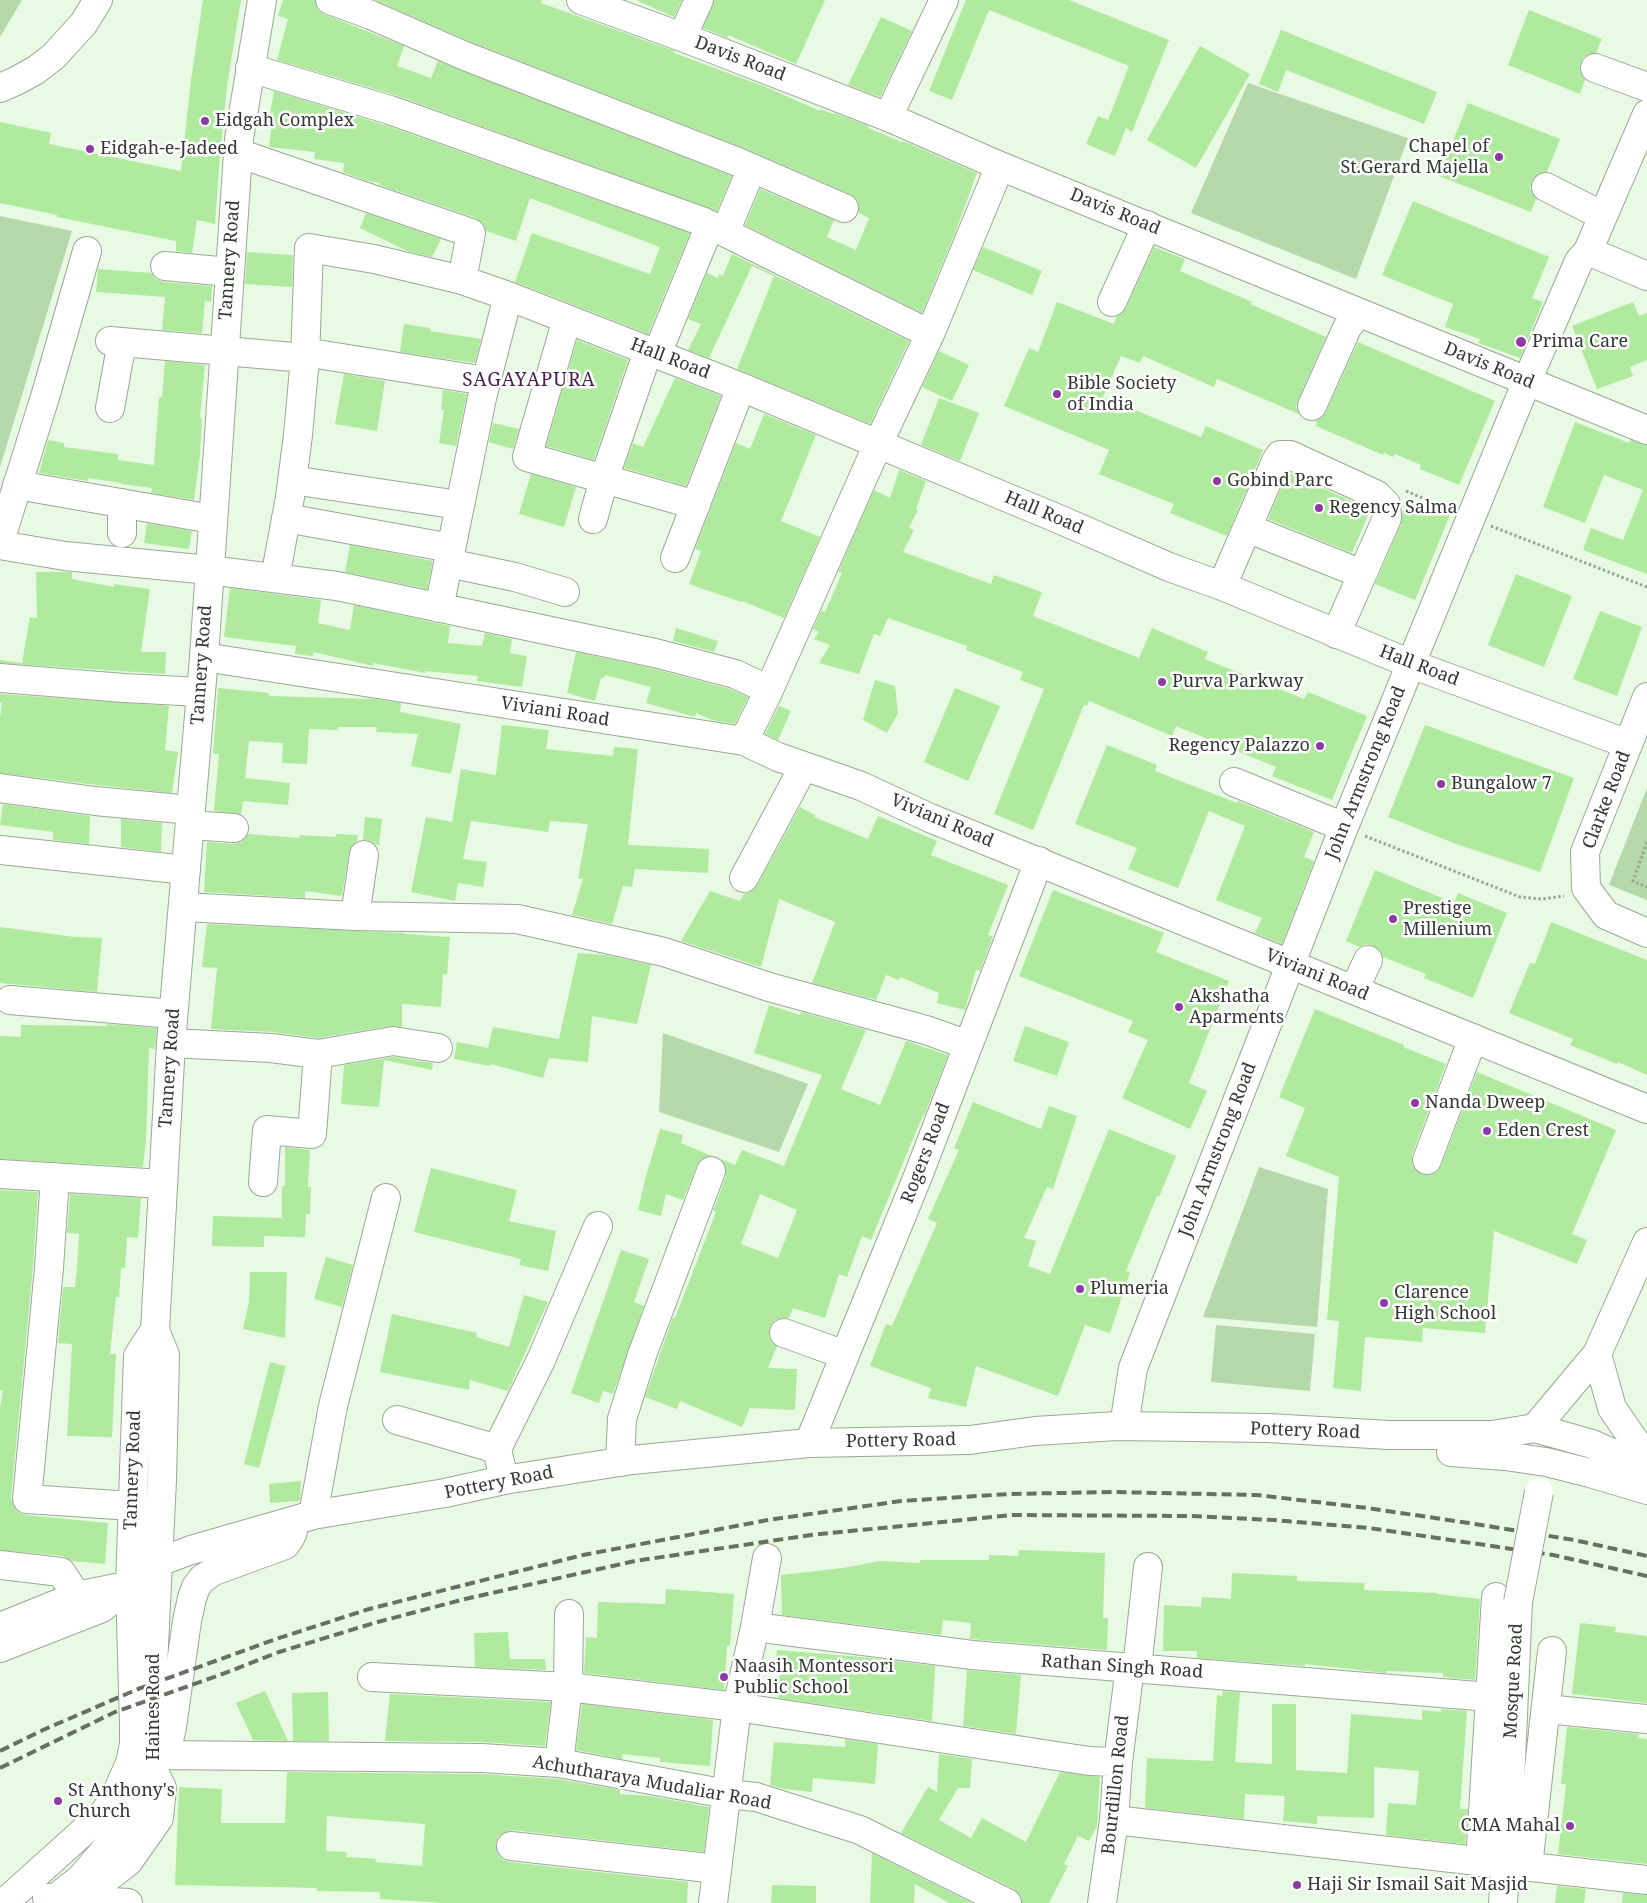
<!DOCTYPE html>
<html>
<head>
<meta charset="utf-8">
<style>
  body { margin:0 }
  canvas { display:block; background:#e8fae3 }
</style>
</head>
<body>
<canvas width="1647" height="1903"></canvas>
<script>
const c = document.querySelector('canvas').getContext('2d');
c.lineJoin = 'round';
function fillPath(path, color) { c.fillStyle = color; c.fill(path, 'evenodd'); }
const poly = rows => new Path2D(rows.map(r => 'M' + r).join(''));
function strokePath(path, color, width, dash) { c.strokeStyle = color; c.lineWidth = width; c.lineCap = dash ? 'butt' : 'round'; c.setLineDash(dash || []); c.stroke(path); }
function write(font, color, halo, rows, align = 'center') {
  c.font = font + ' "Noto Serif",serif'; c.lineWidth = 5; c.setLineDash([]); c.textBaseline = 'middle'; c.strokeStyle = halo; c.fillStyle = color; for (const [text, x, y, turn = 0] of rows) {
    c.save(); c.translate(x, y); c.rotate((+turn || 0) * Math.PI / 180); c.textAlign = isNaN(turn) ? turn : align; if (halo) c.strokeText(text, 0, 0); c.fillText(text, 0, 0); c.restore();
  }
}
const green = poly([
  [0,0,22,0,0,37],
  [1248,83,1408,138,1356,279,1191,213],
  [0,216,72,231,0,467],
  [1647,788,1647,900,1609,885],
  [663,1033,808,1084,779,1152,659,1112],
  [1259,1167,1328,1189,1317,1327,1203,1317],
  [1216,1325,1315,1334,1310,1391,1211,1382]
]);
const building = poly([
  [203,0,241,0,227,86,220,155,215,224,197,220,192,253,176,251,176,241,57,217,57,215,0,203,0,122,51,133,49,144,181,171,191,80],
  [283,0,315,0,318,10,324,14,404,46,397,66,431,78,438,61,732,176,717,211,395,95,277,60,288,19,278,16],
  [375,0,542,0,541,3,675,51,674,53,766,87,820,111,820,109,833,114,834,113,869,126,868,128,902,142,903,141,977,173,955,233,922,313,745,225,760,189,834,220,827,237,856,250,869,218,859,213,859,206,857,199,850,194,744,148,471,42],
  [636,0,682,0,674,17],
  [714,0,825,0,796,64,728,35,727,38,703,28],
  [966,0,1069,0,1169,40,1132,132,1126,128,1115,156,1086,144,1098,116,1108,120,1129,66,989,10,952,100,929,91],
  [1529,10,1602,39,1596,53,1585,56,1581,62,1580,71,1585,80,1580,94,1508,65],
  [881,17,912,31,880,97,848,85],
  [1281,30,1437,92,1424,124,1286,70,1278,92,1259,84],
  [1200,46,1250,74,1196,168,1147,140],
  [274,91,385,125,690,233,648,334,515,282,532,233,650,274,660,247,530,198,516,241,486,231,483,223,476,218,379,185,380,183,368,181,343,172,344,163,314,159,315,152,269,147,273,113,270,113],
  [1468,103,1560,139,1547,172,1538,174,1532,180,1530,188,1533,195,1536,199,1531,212,1439,176],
  [1413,201,1549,257,1532,298,1543,302,1520,358,1478,343,1480,339,1445,327,1453,304,1382,275],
  [366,213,441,239,432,257,407,251,360,228],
  [983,247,1042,271,1032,295,973,270],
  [1154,247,1185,259,1180,271,1252,302,1250,304,1326,337,1298,400,1296,407,1299,414,1217,379,1214,387,1143,356,1140,363,1121,356,1103,397,1201,437,1206,426,1263,450,1227,536,1170,513,1174,504,1099,474,1109,450,1004,406,1029,348,1038,352,1057,302,1114,324,1117,316,1126,308],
  [247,252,293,255,292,287,245,284],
  [732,254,909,341,870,424,737,369,774,276,752,266,709,358,688,350,701,324,688,319,707,273,718,278,719,274,723,276],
  [98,269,151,273,156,279,164,282,212,286,211,302,205,301,202,333,162,330,165,297,96,292],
  [1633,302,1639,316,1647,313,1647,360,1630,367,1633,376,1597,389,1572,326],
  [404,324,430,328,430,331,481,339,475,363,400,352],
  [577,340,628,360,594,460,546,446],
  [1358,342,1495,401,1459,485,1420,469,1421,465,1395,454,1393,457,1384,453,1383,455,1316,426,1317,422,1315,421,1322,418,1326,412],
  [939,351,969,365,952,401,922,387],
  [165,361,205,365,200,418,202,418,200,455,194,500,151,493,152,488,121,484,121,483,88,478,88,481,39,473,48,440,64,443,64,447,118,454,118,460,154,465,159,397,162,397],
  [344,374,385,381,377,431,335,424],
  [675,378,721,396,686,486,624,468,633,443,643,447],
  [443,390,467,394,456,446,439,443,444,410,441,410],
  [939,398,979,413,960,461,921,445],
  [764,414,816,435,781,521,820,537,784,618,742,601,741,602,689,584,701,551,695,549,736,443,750,449],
  [1575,422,1629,443,1630,440,1647,445,1647,574,1583,550,1591,528,1623,540,1643,490,1604,475,1585,523,1543,507],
  [493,423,519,429,513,449,489,442],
  [899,470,926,481,916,509,918,510,909,528,914,530,903,552,991,584,994,575,1042,592,1033,616,1139,658,1152,628,1208,652,1205,659,1304,699,1308,692,1367,716,1332,800,1272,776,1276,767,1176,726,1172,736,1089,701,1087,706,1084,705,1033,830,994,814,1044,689,1020,680,1023,672,966,650,967,646,888,618,880,636,874,634,859,674,819,663,830,645,814,639,819,632,813,629,821,611,825,612,842,573,838,572,874,490,890,498],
  [1288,472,1370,510,1352,553,1268,519],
  [531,474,576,487,564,527,519,514],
  [1408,498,1450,515,1415,600,1375,584,1401,524,1402,512],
  [147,523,192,531,189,549,144,543],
  [350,545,433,561,427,589,345,572],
  [36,572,72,572,72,579,114,587,114,584,150,589,141,652,166,652,165,674,0,663,0,660,22,663,30,617,37,618],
  [1516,574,1572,596,1544,667,1488,645],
  [230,588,321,600,318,623,350,630,354,605,450,626,448,643,482,646,485,633,512,639,510,653,527,656,522,687,477,681,478,676,425,671,425,673,374,663,373,666,314,652,313,656,295,654,296,646,224,637],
  [1600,611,1642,627,1617,696,1573,679],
  [676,628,718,641,714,652,673,641],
  [576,652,651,668,730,689,748,697,735,724,712,720,696,713,695,717,646,703,651,687,605,675,604,678,601,678,595,701,567,693],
  [875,680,895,686,898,713,887,733,863,720],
  [218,688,269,693,269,696,375,699,401,703,400,712,461,724,451,774,411,766,418,734,376,732,377,727,338,727,338,730,309,729,307,764,282,763,283,743,249,741,245,778,290,783,288,805,243,801,241,814,214,811,219,754,213,754],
  [955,688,1000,706,968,781,924,762],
  [0,694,169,706,165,750,178,752,172,793,97,785,0,773,0,718,2,703,0,702],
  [779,706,791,711,778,740,765,734],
  [502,725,549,730,546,749,613,756,614,747,638,749,628,845,709,849,708,873,635,869,632,887,623,886,612,924,572,915,583,879,578,878,588,824,550,821,548,832,471,821,463,859,487,862,483,887,458,883,455,901,411,892,426,817,452,822,461,769,496,775],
  [1425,725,1574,778,1540,872,1456,844,1388,817],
  [1107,745,1157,765,1155,771,1237,803,1238,801,1314,832,1304,857,1314,861,1282,944,1255,933,1262,918,1216,900,1245,826,1209,811,1178,888,1128,869,1137,848,1075,824],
  [3,804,90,816,89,844,53,840,53,832,0,825],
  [800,807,815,815,814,817,868,839,878,816,937,841,931,855,1008,885,988,935,993,936,980,971,976,970,965,1010,937,1003,939,993,900,977,899,980,886,975,876,1000,812,983,835,922,779,899,761,967,681,941,710,891,740,901,744,894,752,891,757,886],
  [365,817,382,819,379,846,367,840,363,840],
  [121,819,162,823,161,852,121,847],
  [248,834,299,838,300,835,336,837,336,834,358,835,357,841,352,846,349,853,342,896,305,891,305,898,204,892,207,842,233,844,241,842],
  [1375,870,1454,903,1458,893,1507,913,1473,998,1424,978,1426,974,1383,957,1380,951,1374,946,1367,944,1359,947,1346,941],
  [1053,890,1164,933,1156,952,1229,981,1189,1083,1207,1091,1190,1129,1122,1098,1148,1040,1128,1032,1133,1021,1019,976],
  [1551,922,1647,960,1647,1075,1618,1062,1617,1064,1570,1045,1573,1039,1509,1013,1530,963,1535,964],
  [207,924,405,933,405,934,450,937,447,975,443,974,441,1007,402,1004,402,1027,390,1026,318,1038,273,1032,211,1029,217,968,202,967],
  [0,927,75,937,102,938,97,992,0,983],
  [578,953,606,955,651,965,637,1024,592,1016,588,1062,549,1058,543,1078,491,1064,490,1066,454,1059,457,1042,488,1048,493,1027,559,1039],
  [769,1005,800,1015,801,1012,866,1030,841,1089,880,1105,906,1041,948,1055,924,1116,923,1115,871,1240,862,1236,847,1277,839,1274,825,1318,793,1308,789,1318,781,1318,774,1321,770,1327,769,1336,772,1343,777,1346,768,1368,797,1369,795,1410,750,1408,742,1427,680,1401,677,1409,645,1397,673,1317,675,1318,716,1212,713,1211,726,1176,726,1169,721,1159,735,1165,742,1150,784,1166,822,1075,754,1053],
  [760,1194,797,1210,778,1258,741,1244],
  [1315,1009,1404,1045,1403,1047,1446,1064,1412,1155,1412,1163,1415,1170,1421,1174,1430,1175,1437,1172,1441,1166,1477,1072,1616,1130,1572,1234,1587,1240,1577,1264,1494,1231,1485,1333,1423,1328,1422,1342,1365,1337,1361,1391,1333,1388,1339,1321,1327,1320,1339,1177,1286,1156,1305,1108,1279,1097],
  [107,1024,157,1028,155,1049,149,1048,146,1141,143,1167,0,1159,0,1036,21,1037,21,1025,107,1026],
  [1025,1026,1069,1042,1057,1076,1013,1061],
  [393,1057,433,1063,432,1070,384,1060,379,1107,341,1104,344,1065],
  [973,1102,1041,1129,1049,1106,1077,1116,1053,1189,1047,1187,1024,1238,1036,1241,1028,1266,1050,1274,1109,1129,1176,1156,1159,1197,1157,1196,1126,1271,1130,1272,1110,1333,1085,1325,1058,1396,976,1366,966,1407,928,1398,931,1388,870,1366,886,1324,892,1326,937,1223,928,1219,959,1150,954,1148],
  [660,1129,683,1135,681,1143,712,1156,701,1159,697,1165,683,1200,666,1194,661,1216,638,1210,646,1176],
  [285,1147,310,1150,308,1187,311,1187,310,1214,306,1214,305,1237,264,1236,264,1247,212,1246,213,1216,282,1218,282,1186,285,1186],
  [431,1168,517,1190,509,1221,556,1231,548,1271,519,1265,521,1259,414,1232],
  [0,1190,38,1192,33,1267,11,1498,13,1505,18,1512,26,1515,108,1523,105,1564,72,1561,63,1556,0,1550,0,1408,3,1390,0,1390],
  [70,1194,141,1198,138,1238,127,1237,125,1268,121,1268,119,1297,116,1297,110,1354,116,1354,112,1437,67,1436,72,1344,58,1343,63,1287,75,1287,77,1268,79,1234,67,1233],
  [621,1250,649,1259,634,1302,644,1306,613,1394,603,1391,599,1403,571,1393],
  [326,1257,353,1265,342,1307,314,1299],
  [250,1272,287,1272,285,1338,243,1329,249,1302],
  [524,1295,548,1302,508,1391,470,1380,469,1390,380,1372,392,1314,477,1333,476,1337,509,1347],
  [270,1362,286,1366,259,1468,244,1464],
  [301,1481,300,1501,270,1503,269,1484],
  [1019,1550,1105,1553,1103,1618,1108,1618,1107,1650,970,1639,971,1623,943,1620,941,1635,782,1615,781,1575,843,1568,880,1561,920,1563,920,1560,989,1560,989,1555,1018,1556],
  [1232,1573,1297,1576,1297,1581,1365,1583,1364,1590,1437,1593,1437,1594,1480,1599,1475,1680,1443,1677,1443,1673,1386,1671,1386,1673,1305,1664,1305,1666,1197,1658,1197,1651,1163,1651,1164,1605,1201,1607,1202,1597,1231,1599],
  [666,1589,734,1594,730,1646,727,1646,724,1690,584,1673,586,1637,597,1638,598,1602,665,1604],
  [1580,1623,1616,1627,1615,1632,1647,1636,1647,1703,1572,1694],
  [508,1632,510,1659,545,1659,546,1670,475,1667,474,1633],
  [777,1650,872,1658,935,1666,932,1721,778,1698,780,1673,775,1672],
  [967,1670,1021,1675,1016,1734,963,1726],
  [265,1691,288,1741,253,1740,236,1703],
  [1223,1691,1240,1692,1235,1762,1272,1764,1272,1704,1296,1704,1296,1770,1347,1773,1351,1714,1422,1720,1422,1710,1441,1712,1441,1709,1467,1711,1460,1809,1468,1809,1465,1844,1386,1835,1388,1803,1416,1805,1419,1771,1374,1767,1374,1818,1317,1816,1317,1824,1283,1821,1285,1796,1245,1794,1244,1819,1145,1808,1147,1758,1213,1761,1217,1695,1222,1696],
  [328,1692,329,1741,293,1741,292,1693],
  [390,1694,551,1702,545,1746,482,1742,385,1741],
  [582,1704,713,1720,710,1766,660,1762,660,1758,623,1754,622,1759,576,1750],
  [1567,1727,1639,1734,1638,1738,1647,1739,1647,1864,1558,1854,1566,1784,1561,1784],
  [845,1739,878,1744,875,1784,813,1778,812,1792,784,1789,770,1785,774,1742,845,1747],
  [939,1754,972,1759,970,1788,958,1788,939,1820,971,1838,982,1818,1026,1842,1060,1772,1100,1777,1097,1826,1089,1841,1078,1836,1064,1864,1068,1866,1049,1903,1022,1903,1020,1895,1014,1889,901,1833,928,1787,937,1792],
  [287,1772,481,1774,557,1779,620,1790,620,1794,650,1796,709,1807,704,1852,513,1830,504,1832,498,1837,496,1844,497,1853,502,1859,509,1862,688,1882,687,1903,443,1903,380,1899,380,1892,317,1891,317,1888,175,1885,179,1787,222,1789,221,1823,285,1823],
  [327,1816,425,1824,422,1866,375,1862,376,1859,346,1857,347,1852,326,1851],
  [872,1853,972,1903,949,1903,915,1884,914,1903,870,1903],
  [772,1885,816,1886,816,1903,771,1903],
  [1557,1886,1586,1889,1584,1903,1555,1903],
  [1623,1893,1647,1895,1647,1903,1622,1903]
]);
const path = poly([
  [1406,491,1449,509],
  [1491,526,1647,587],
  [1365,836,1520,897,1542,899,1564,896],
  [1647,842,1633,881,1647,887]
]);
const minor = poly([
  [330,0,371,15,465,56,738,162,844,208],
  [581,0,682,37,888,117,1000,166,1647,430],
  [682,37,699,0],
  [250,68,390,110,704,222,930,334],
  [1595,68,1647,87],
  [0,88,16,81,36,70,54,56,84,23,98,0],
  [888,117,944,0],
  [238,153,471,233,462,280],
  [1546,187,1603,216],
  [725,232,752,168],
  [1588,251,1647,276],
  [165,266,229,272],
  [1112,302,1147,225],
  [567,319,527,457,696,505],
  [110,341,305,358],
  [304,352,486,381],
  [657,354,710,225],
  [1312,406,1347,328,1358,313],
  [110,408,122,342],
  [292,480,459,505],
  [17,485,212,519],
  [122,503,122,533],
  [286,518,451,548],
  [593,519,604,479,648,351],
  [1247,528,1362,574],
  [0,541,45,397,87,251],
  [0,545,65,556,209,570,337,586,655,653,735,674,769,690],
  [675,558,741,387],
  [448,563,515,577,565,592],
  [275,578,290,497,298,435,305,358,309,248,374,259,462,280,508,296,741,387,1061,520,1169,567,1222,586,1411,664,1628,744],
  [1222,586,1276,461,1280,455,1290,455,1377,495,1386,504,1387,518,1336,634],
  [439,608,482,398,508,296],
  [204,657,744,741,778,757,861,786,930,818,1647,1109],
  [0,678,124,688,201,692],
  [744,741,769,690,878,444,930,334,1000,166],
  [1234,782,1344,827],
  [0,788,95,801,191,810],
  [190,825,234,828],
  [0,850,186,870],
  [744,878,804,766],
  [183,907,355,916,517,919,664,952,769,987,926,1030,968,1045],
  [355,916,364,855],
  [1354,990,1368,960],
  [10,1000,173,1014],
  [171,1043,271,1048,318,1054,312,1134,267,1130,263,1182],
  [318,1054,393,1041,438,1048],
  [1427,1160,1473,1038],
  [0,1174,163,1184],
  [55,1177,49,1268,27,1499,132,1506],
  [784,1333,845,1355],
  [397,1420,497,1449],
  [1124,1426,1133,1368,1344,827,1527,381,1579,261,1588,251,1647,114],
  [809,1443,918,1176,1039,861],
  [620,1462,622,1419,642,1355,711,1171],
  [504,1480,497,1449,541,1360,598,1226],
  [313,1515,333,1406,386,1198],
  [0,1565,61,1572,77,1596],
  [0,1627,77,1596,116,1588],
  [755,1627,972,1655,1490,1697],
  [0,1648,102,1608,130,1585],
  [1137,1668,1148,1567],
  [372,1677,568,1687,737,1707,1089,1761,1118,1762],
  [1546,1709,1647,1719],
  [157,1755,482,1758,559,1763,727,1794,756,1797,860,1830,1007,1903],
  [559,1763,568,1687,569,1614],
  [1114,1820,1647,1880],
  [511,1846,717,1869],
  [1480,1862,1496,1597],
  [1528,1867,1552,1651],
  [59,1897,106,1879,128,1862,159,1818,162,1788,154,1772],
  [713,1903,737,1707,755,1627,767,1558],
  [1102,1903,1114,1820,1118,1762,1130,1667]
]);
const major = poly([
  [1647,697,1585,852,1586,888,1606,915,1647,933],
  [1597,1354,1612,1408,1647,1459],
  [1535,1428,1597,1354,1647,1242],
  [1451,1452,1505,1456,1546,1462,1590,1473,1647,1490],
  [130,1585,159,1562,191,1550,313,1515,445,1493,504,1480,632,1460,809,1443,970,1440,1035,1431,1117,1426,1268,1428,1389,1435,1492,1435,1535,1428,1592,1444,1647,1469],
  [158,1753,169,1740,172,1727,187,1621,192,1598,196,1587,202,1579,214,1571,285,1545,290,1538,293,1532,293,1521],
  [47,1898,128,1903],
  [4,1903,104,1813,115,1797,130,1763,134,1744,134,1726,130,1585,138,1356,155,1330],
  [49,1903,80,1879,113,1841,143,1802,154,1772,157,1755,153,1666,162,1480,165,1355,155,1330,171,1043,204,657,239,139,262,0],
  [1503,1903,1508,1828,1518,1602]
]);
const rail = poly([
  [0,1751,43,1730,138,1689,276,1639,369,1609,583,1555,768,1520,901,1501,1009,1494,1112,1492,1257,1495,1367,1508,1469,1523,1574,1540,1647,1556],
  [0,1768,115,1712,220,1675,279,1652,374,1623,465,1599,635,1561,811,1535,1012,1515,1190,1516,1274,1520,1369,1528,1553,1555,1647,1576]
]);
const majorBridge = poly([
  [1518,1602,1539,1492]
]);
const markers = [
  [205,121,5,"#8f39a6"],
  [90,149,5,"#8f39a6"],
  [1499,157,5,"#8f39a6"],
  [1521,342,6,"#8f39a6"],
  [1057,394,5,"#8f39a6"],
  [1217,481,5,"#8f39a6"],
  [1319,508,5,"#8f39a6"],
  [1162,682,5,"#8f39a6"],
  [1320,746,5,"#8f39a6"],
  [1441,784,5,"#8f39a6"],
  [1393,919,5,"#8f39a6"],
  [1179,1007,5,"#8f39a6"],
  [1415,1103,5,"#8f39a6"],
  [1487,1131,5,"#8f39a6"],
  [1080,1289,5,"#8f39a6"],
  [1384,1303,5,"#8f39a6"],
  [724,1677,5,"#8f39a6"],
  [58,1801,5,"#8f39a6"],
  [1570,1826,5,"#8f39a6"],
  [1297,1885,5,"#8f39a6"]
];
const streetNames = [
  ["Davis Road",740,59,21],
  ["Davis Road",1115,212,22],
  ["Tannery Road",230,260,-86],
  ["Hall Road",670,359,21],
  ["Davis Road",1489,366,22],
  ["Hall Road",1044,513,23],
  ["Tannery Road",202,665,-86],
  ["Hall Road",1419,666,21],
  ["Viviani Road",555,712,9],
  ["John Armstrong Road",1366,773,-68],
  ["Clarke Road",1607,800,-69],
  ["Viviani Road",942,821,23],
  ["Viviani Road",1317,975,22],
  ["Tannery Road",170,1068,-86],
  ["John Armstrong Road",1218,1150,-69],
  ["Rogers Road",926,1153,-69],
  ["Pottery Road",1305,1431,2],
  ["Pottery Road",901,1441,-1],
  ["Tannery Road",133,1470,-88],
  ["Pottery Road",499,1483,-11],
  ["Rathan Singh Road",1122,1667,4],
  ["Mosque Road",1514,1681,-87],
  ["Haines Road",154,1707,-90],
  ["Achutharaya Mudaliar Road",652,1783,10],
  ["Bourdillon Road",1116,1785,-84]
];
const poiNames = [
  ["Eidgah Complex",215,121],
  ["Chapel of",1489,147,"right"],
  ["St.Gerard Majella",1489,168,"right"],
  ["Eidgah-e-Jadeed",100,149],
  ["Prima Care",1532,342],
  ["Bible Society",1067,384],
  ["of India",1067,405],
  ["Gobind Parc",1227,481],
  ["Regency Salma",1329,508],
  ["Purva Parkway",1172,682],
  ["Regency Palazzo",1310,746,"right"],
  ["Bungalow 7",1451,784],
  ["Prestige",1403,909],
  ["Millenium",1403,930],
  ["Akshatha",1189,997],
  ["Aparments",1189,1018],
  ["Nanda Dweep",1425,1103],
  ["Eden Crest",1497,1131],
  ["Plumeria",1090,1289],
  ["Clarence",1394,1293],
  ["High School",1394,1314],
  ["Naasih Montessori",734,1667],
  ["Public School",734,1688],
  ["St Anthony's",68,1791],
  ["Church",68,1812],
  ["CMA Mahal",1560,1826,"right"],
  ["Haji Sir Ismail Sait Masjid",1307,1885]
];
const neighbourhoodNames = [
  ["SAGAYAPURA",529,381]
];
fillPath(green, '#b5d9aa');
fillPath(building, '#b0ea9e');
strokePath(minor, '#99a994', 30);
strokePath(major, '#99a994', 30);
strokePath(path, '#99a695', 3, [2.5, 2.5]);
strokePath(minor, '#fff', 28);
strokePath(major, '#fff', 28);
strokePath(rail, '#667063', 4, [10, 5]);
strokePath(majorBridge, '#99a994', 30, []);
strokePath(majorBridge, '#fff', 28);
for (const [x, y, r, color] of markers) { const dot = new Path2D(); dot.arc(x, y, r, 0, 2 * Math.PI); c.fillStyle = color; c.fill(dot); strokePath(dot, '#fff', 2); }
write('18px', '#323930', '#fff', streetNames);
write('18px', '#323930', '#fff', poiNames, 'left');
c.letterSpacing = '1px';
write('19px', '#461d51', '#fff', neighbourhoodNames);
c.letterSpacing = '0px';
</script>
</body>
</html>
